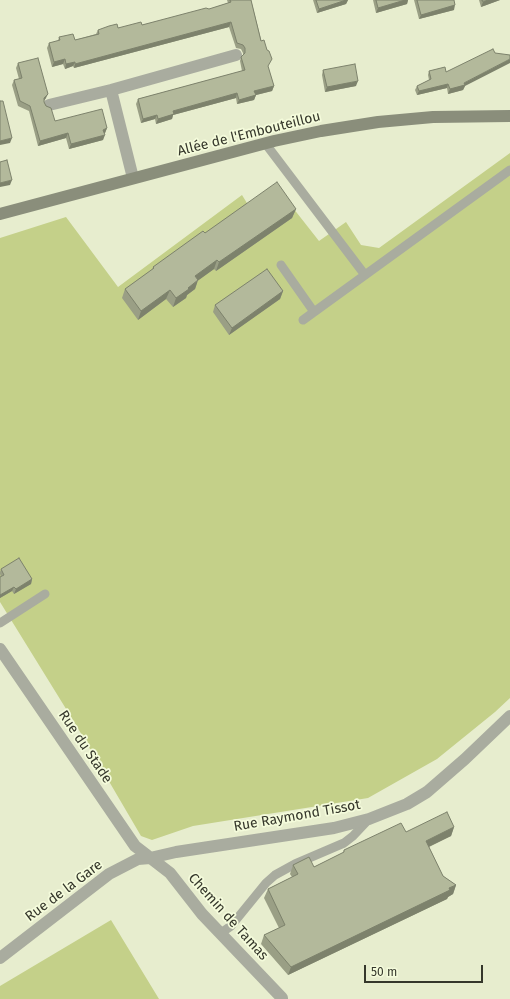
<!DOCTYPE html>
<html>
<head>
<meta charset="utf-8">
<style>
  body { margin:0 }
  #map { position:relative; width:510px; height:999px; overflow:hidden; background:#e7edce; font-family:"Fira Sans",sans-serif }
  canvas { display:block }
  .scale { position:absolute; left:364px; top:965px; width:119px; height:18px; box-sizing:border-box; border:2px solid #35372b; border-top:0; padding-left:5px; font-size:12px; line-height:14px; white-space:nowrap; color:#35372b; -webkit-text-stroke:3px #f4fbdb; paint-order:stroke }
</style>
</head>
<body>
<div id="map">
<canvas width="510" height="999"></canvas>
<div class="scale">50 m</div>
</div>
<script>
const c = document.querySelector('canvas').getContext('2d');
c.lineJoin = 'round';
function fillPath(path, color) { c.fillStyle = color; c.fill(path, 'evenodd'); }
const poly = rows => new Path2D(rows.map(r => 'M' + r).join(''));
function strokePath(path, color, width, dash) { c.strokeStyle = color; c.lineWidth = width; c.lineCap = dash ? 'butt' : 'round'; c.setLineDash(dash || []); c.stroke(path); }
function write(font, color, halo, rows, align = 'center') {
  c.font = font + ' "Fira Sans",sans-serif'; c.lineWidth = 3.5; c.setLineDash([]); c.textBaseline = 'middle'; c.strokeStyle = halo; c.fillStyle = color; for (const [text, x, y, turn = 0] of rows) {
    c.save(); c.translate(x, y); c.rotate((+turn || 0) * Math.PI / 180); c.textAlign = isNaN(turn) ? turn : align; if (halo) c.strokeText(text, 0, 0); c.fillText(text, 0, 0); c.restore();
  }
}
const green = poly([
  [510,153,510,698,495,712,437,759,368,798,193,826,152,840,141,836,76,725,0,602,0,238,66,217,118,287,242,195,250,208,286,199,319,241,346,222,361,245,379,248],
  [111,920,159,999,0,999,0,986]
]);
const lane = poly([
  [265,143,365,275],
  [281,265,314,312],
  [303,320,510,170],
  [0,623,45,594],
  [221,933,231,926,266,883,275,875,295,864,344,843,353,836,369,819]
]);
const street = poly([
  [111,90,133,178],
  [49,105,111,90,236,55],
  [0,649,135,846,170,873,202,914,282,998],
  [0,958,109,874,138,859,150,858,176,852,334,828,369,819,407,804,427,792,465,759,510,716]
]);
const secondary = poly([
  [0,214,274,141,321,131,378,122,433,117,510,116]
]);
const wall = poly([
  [227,0,251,0,268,67,274,86,272,91,256,95,254,100,237,104,236,98,173,115,172,119,156,124,155,119,141,123,136,104,138,99,242,71,240,61,241,57,243,55,243,53,241,49,236,48,229,27,74,68,73,66,65,69,63,64,52,67,47,48,49,43,58,41,59,37,75,40,96,34,98,30,118,28,142,25,209,9,228,3],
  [313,0,348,0,346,4,317,13],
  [373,0,408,0,407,4,376,13],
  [414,0,454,0,454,10,419,19],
  [479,0,500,0,481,7],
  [18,63,46,98,44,101,44,102,55,121,107,128,105,133,104,133,103,140,69,149,66,138,38,146,29,111,18,106,12,85,14,80,19,79,16,68],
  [323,70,356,86,325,92,322,75],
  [429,71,446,72,465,86,463,90,448,94,447,88,417,95,415,90,417,86,429,80,428,75],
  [296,209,292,218,216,271,214,269,198,280,195,289,187,295,186,298,173,307,166,299,138,320,122,298,125,289,152,270,153,267,205,233],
  [283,291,280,299,229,335,213,312,215,305],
  [1,569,32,579,31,584,14,594,12,591,0,598,0,577,1,577,0,574,0,572],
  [454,827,451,836,429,847,443,876,456,885,453,894,448,897,447,899,288,975,261,944,264,935,279,928,264,898,268,889,292,877,290,874,293,865,314,867,343,853,344,850,406,832]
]);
const shadedWall = poly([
  [346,0,348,0,346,4,317,13,319,9],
  [405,0,408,0,407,4,376,13,378,8],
  [488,0,500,0,481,7,483,2],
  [455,5,454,10,419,19,421,15],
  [231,22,229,27,74,68,75,64],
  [65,59,63,64,52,67,54,62],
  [510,59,510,63,465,86,463,90,448,94,450,89,464,83],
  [75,62,73,66,65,69,66,64],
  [358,81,356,86,325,92,327,87],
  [448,84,447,88,417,95,419,91],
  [274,86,272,91,256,95,254,100,237,104,239,100,254,91],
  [237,93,236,98,173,115,172,119,156,124,158,119,173,111],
  [48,94,46,98,42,103,44,98],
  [157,115,155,119,141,123,143,119],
  [107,128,105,133,102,134,103,130],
  [68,133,66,138,38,146,40,141],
  [105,135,103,140,69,149,71,144],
  [12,138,10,143,0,145,0,141],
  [12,180,10,185,0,187,0,183],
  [296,209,292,218,216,271,219,262],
  [217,260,214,269,192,285,195,276],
  [198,280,195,289,187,295,186,298,173,307,176,298,188,288],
  [170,290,166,299,138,320,141,311],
  [283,291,280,299,229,335,232,328],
  [32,579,31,584,14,594,16,589],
  [14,587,12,591,0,598,0,595],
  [454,827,451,836,422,850,426,841],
  [456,885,453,894,448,897,447,899,288,975,291,967]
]);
const building = poly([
  [230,0,251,0,261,41,264,40,267,50,269,51,272,59,268,66,274,86,254,91,256,95,239,100,237,93,173,111,174,114,158,119,157,115,143,119,138,99,245,70,241,57,245,53,245,48,243,45,237,43,231,22,75,64,75,62,66,64,65,59,54,62,49,43,60,40,59,37,73,34,75,40,99,34,98,30,109,26,117,24,118,28,141,22,142,25,206,8,209,9,231,2,230,0],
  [316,0,346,0,319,9,316,0],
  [376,0,405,0,378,8,376,0],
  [417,0,454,0,455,5,421,15,417,0],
  [482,0,488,0,483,2,482,0],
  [493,49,495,53,510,55,510,59,464,83,465,85,450,89,448,84,419,91,417,86,431,79,429,71,445,67,446,72,493,49],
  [38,58,48,94,44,98,44,102,46,106,51,108,55,121,102,109,107,128,103,130,105,135,71,144,68,133,40,141,30,106,20,101,14,80,22,78,18,63,38,58],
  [355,64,358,81,327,87,323,70,355,64],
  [0,101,3,101,12,138,0,141,0,101],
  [7,160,12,180,0,183,0,162,7,160],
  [277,182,296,209,219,262,217,260,195,276,198,280,188,288,189,289,176,298,170,290,141,311,125,289,154,268,153,267,203,231,205,233,277,182],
  [267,269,283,291,232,328,215,305,267,269],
  [19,558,32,579,16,589,14,587,0,595,0,577,4,575,1,569,19,558],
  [447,812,454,827,426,841,443,876,456,885,449,888,450,890,291,967,264,935,285,925,268,889,298,874,293,865,309,857,314,867,344,852,344,850,401,823,406,832,447,812]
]);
const streetNames = [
  ["Allée de l'Embouteillou",249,134,-14],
  ["Rue du Stade",85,747,56],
  ["Rue Raymond Tissot",297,816,-10],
  ["Rue de la Gare",64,891,-37],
  ["Chemin de Tamas",228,917,48]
];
fillPath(green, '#c4d089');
strokePath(lane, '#a9ac9f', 9);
strokePath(street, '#a9ac9f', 12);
strokePath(secondary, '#8a8e7b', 12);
fillPath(wall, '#9a9f85');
fillPath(shadedWall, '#7d826c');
fillPath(building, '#b3b99b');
strokePath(building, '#7d826c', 1);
write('14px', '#35372b', '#f4fbdb', streetNames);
</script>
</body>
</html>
